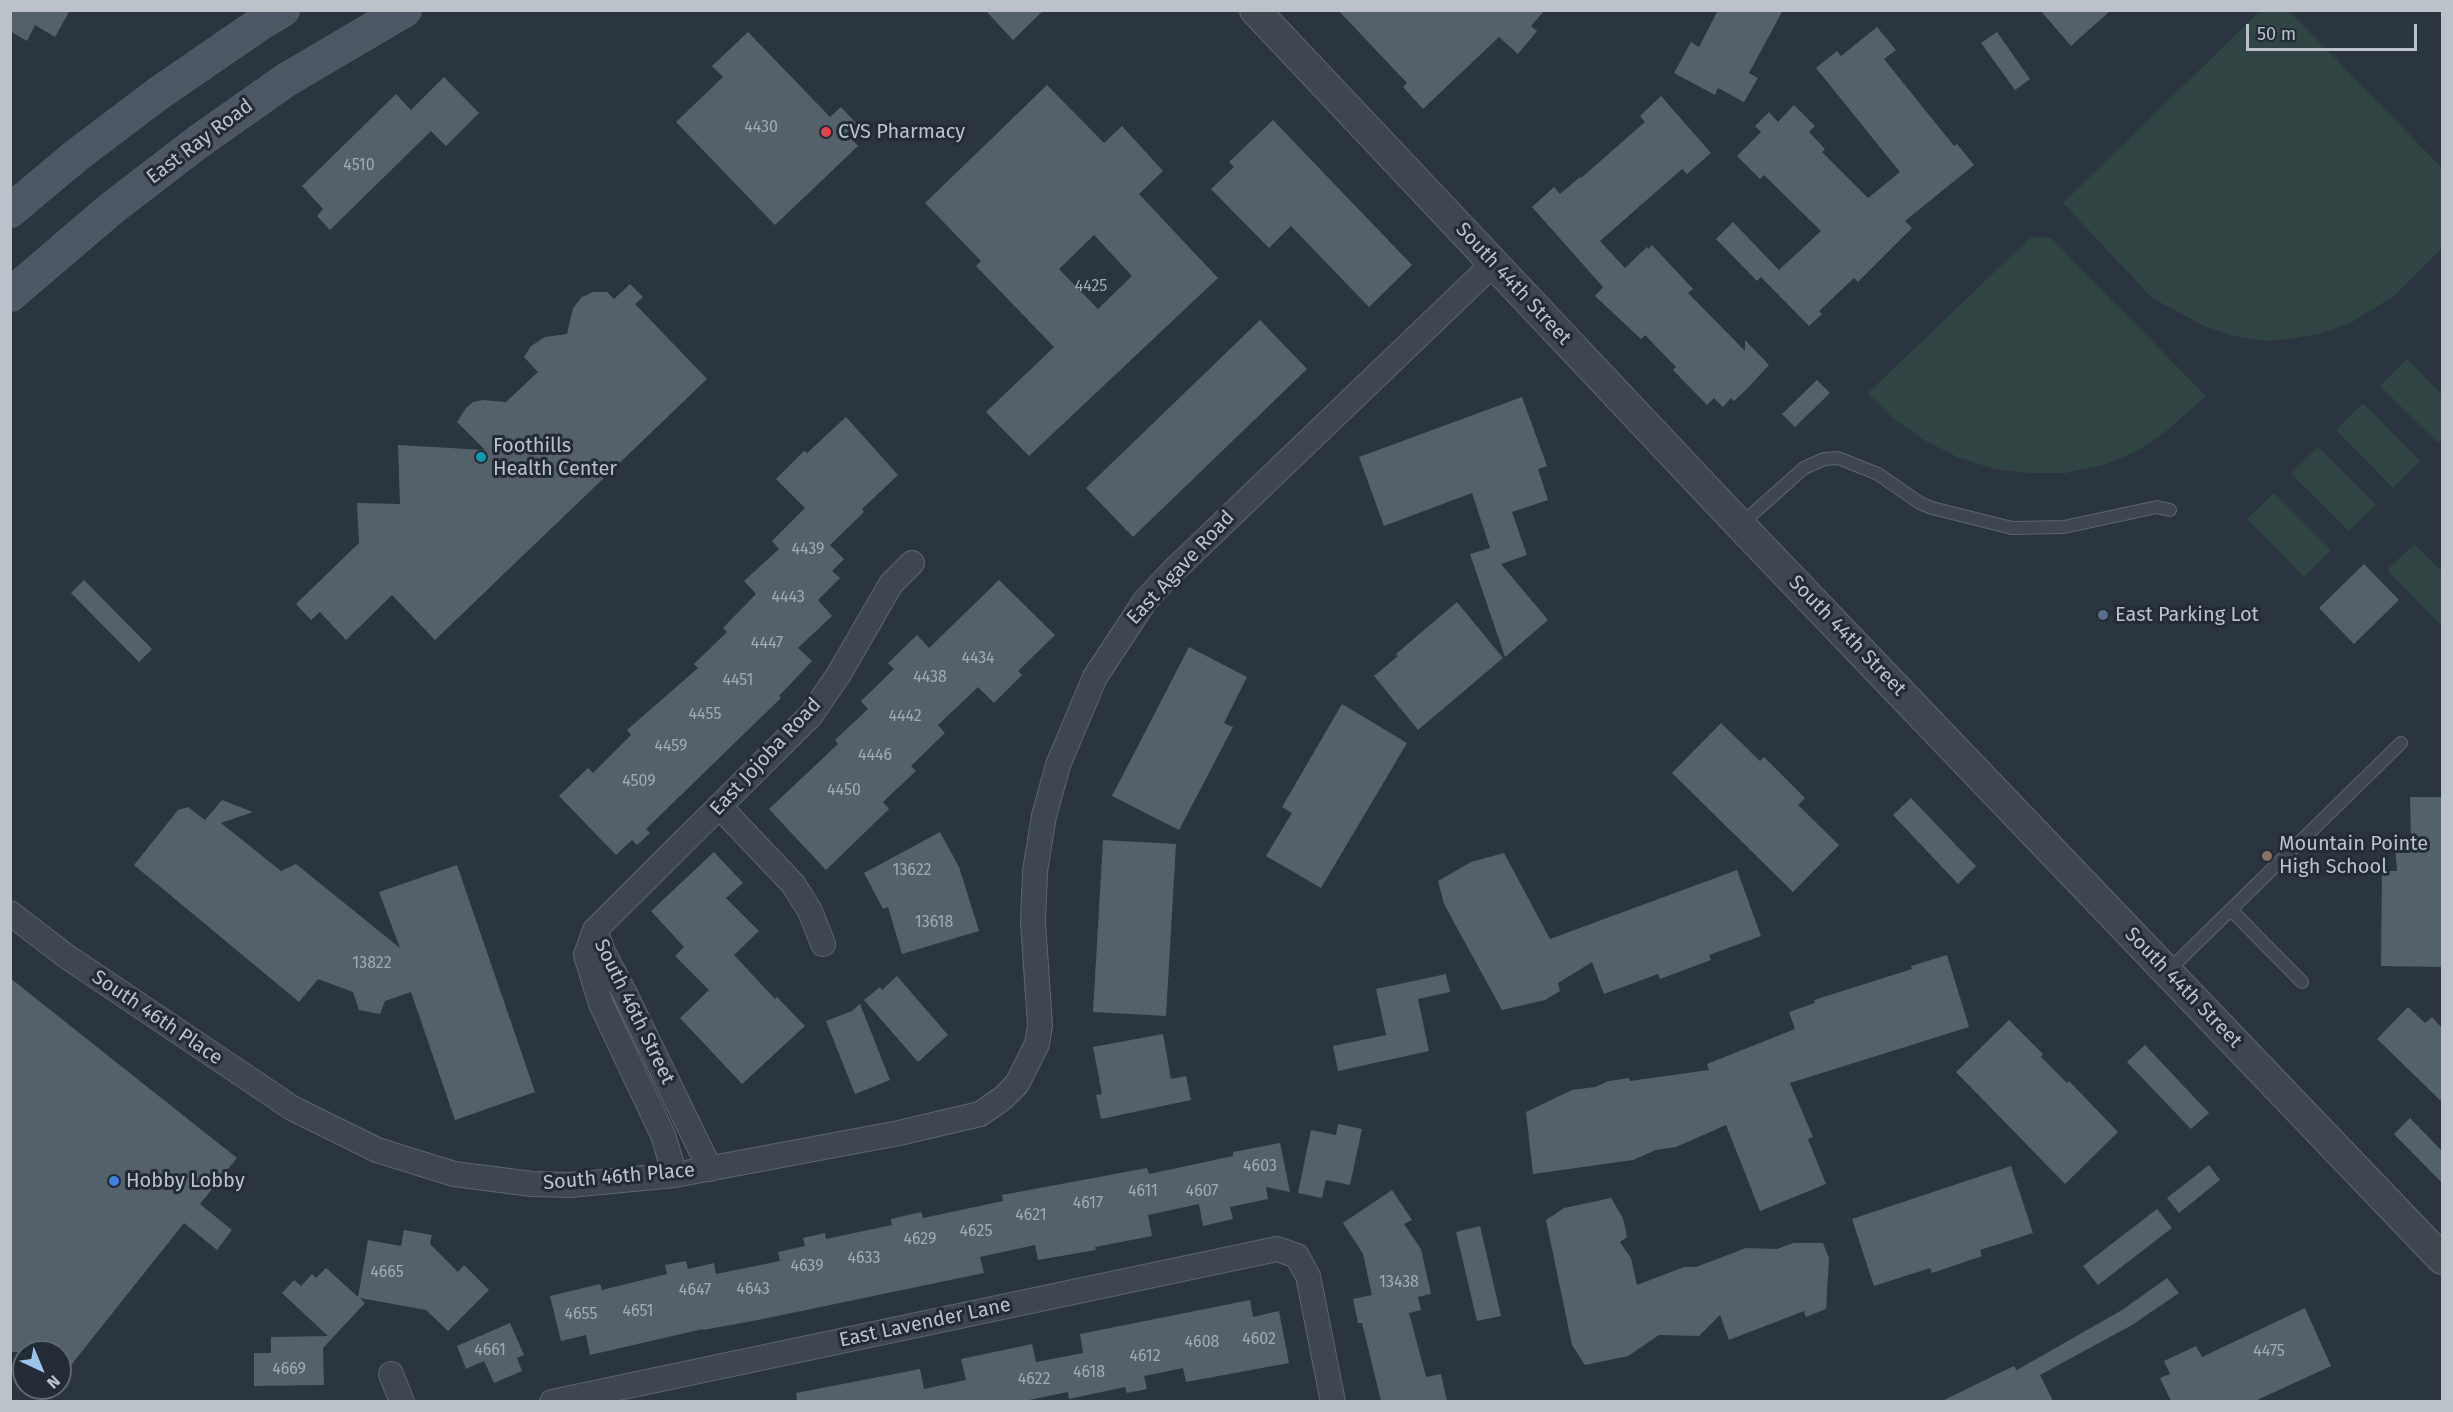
<!DOCTYPE html>
<html>
<head>
<meta charset="utf-8">
<style>
  body { margin:0 }
  #map { position:relative; width:2453px; height:1412px; overflow:hidden; background:#2a3540; font-family:"Fira Sans",sans-serif }
  canvas { display:block }
  .frame { position:absolute; inset:0; border:12px solid #bbc2ca; pointer-events:none }
  .north { position:absolute; left:12px; top:1340px; width:60px; height:60px; box-sizing:border-box; background:#232c36; border:2px solid #606871; border-radius:50%; rotate:136deg; font-size:16px; font-weight:700; line-height:24px; text-align:center; color:#bbc2ca }
  .north::after { content:''; display:block; margin:auto; width:21px; height:27px; background:#9ec3ec; clip-path:polygon(50% 0,100% 100%,50% 72%,0 100%) }
  .scale { position:absolute; left:2246px; top:24px; width:171px; height:27px; box-sizing:border-box; border:3px solid #bbc2ca; border-top:0; padding-left:8px; font-size:18px; line-height:21px; white-space:nowrap; color:#bbc2ca; -webkit-text-stroke:4px #232c36; paint-order:stroke }
</style>
</head>
<body>
<div id="map">
<canvas width="2453" height="1412"></canvas>
<div class="frame"></div>
<div class="north">N</div>
<div class="scale">50 m</div>
</div>
<script>
const c = document.querySelector('canvas').getContext('2d');
c.lineJoin = 'round';
function fillPath(path, color) { c.fillStyle = color; c.fill(path, 'evenodd'); }
const poly = rows => new Path2D(rows.map(r => 'M' + r).join(''));
function strokePath(path, color, width, dash) { c.strokeStyle = color; c.lineWidth = width; c.lineCap = dash ? 'butt' : 'round'; c.setLineDash(dash || []); c.stroke(path); }
function write(font, color, halo, rows, align = 'center') {
  c.font = font + ' "Fira Sans",sans-serif'; c.lineWidth = 6; c.setLineDash([]); c.textBaseline = 'middle'; c.strokeStyle = halo; c.fillStyle = color; for (const [text, x, y, turn = 0] of rows) {
    c.save(); c.translate(x, y); c.rotate((+turn || 0) * Math.PI / 180); c.textAlign = isNaN(turn) ? turn : align; if (halo) c.strokeText(text, 0, 0); c.fillText(text, 0, 0); c.restore();
  }
}
const green = poly([
  [2260,11,2289,11,2442,168,2442,248,2394,296,2352,322,2323,333,2291,339,2263,341,2231,335,2204,326,2152,298,2063,203],
  [2031,237,2051,238,2206,396,2164,433,2137,451,2106,464,2066,473,2030,473,1995,469,1957,457,1924,440,1893,418,1868,393],
  [2407,359,2442,395,2442,438,2438,443,2380,386],
  [2363,403,2420,461,2393,488,2336,430],
  [2318,447,2376,505,2349,531,2291,474],
  [2274,493,2331,550,2304,577,2247,519],
  [2414,544,2442,572,2442,626,2387,570]
]);
const building = poly([
  [10,10,70,10,55,37,35,25,27,41,10,31],
  [985,10,1044,10,1013,40],
  [1338,10,1545,10,1531,26,1537,31,1518,54,1499,37,1423,109,1403,87,1407,83],
  [1718,10,1783,10,1749,73,1758,78,1744,102,1718,88,1715,95,1674,73,1691,42,1699,47],
  [2040,10,2111,10,2071,46],
  [1877,27,1896,50,1884,59,1954,146,1957,144,1974,165,1905,221,1912,228,1858,282,1854,278,1819,311,1822,314,1809,326,1761,277,1757,281,1716,239,1733,222,1779,270,1821,231,1764,175,1760,179,1737,156,1761,132,1755,126,1769,112,1778,122,1794,105,1815,126,1809,132,1825,149,1822,152,1868,198,1900,172,1816,68,1837,51,1841,56],
  [748,32,830,117,841,107,857,124,847,134,858,146,775,225,676,122,723,77,712,66],
  [1997,32,2030,79,2015,90,1981,43],
  [444,77,479,113,446,146,431,131,330,230,317,216,323,209,302,186,396,94,411,110],
  [1047,85,1104,143,1122,126,1163,171,1139,194,1218,278,1029,456,986,412,1054,347,976,266,981,261,925,203],
  [1094,235,1132,276,1098,309,1059,269],
  [1661,96,1711,153,1687,174,1682,169,1600,241,1625,268,1647,247,1649,249,1652,245,1693,289,1688,293,1745,351,1745,340,1769,365,1745,391,1734,401,1731,398,1723,407,1714,398,1707,405,1673,370,1676,367,1645,335,1641,339,1595,296,1603,287,1532,207,1554,187,1560,194,1580,177,1581,178,1645,122,1640,116],
  [1273,120,1412,265,1369,307,1291,226,1269,248,1211,189,1234,167,1229,162],
  [630,284,643,297,635,304,707,379,435,640,392,595,346,640,320,612,311,620,296,604,359,543,357,503,400,504,398,445,485,450,457,422,466,408,473,402,483,400,506,402,538,372,524,357,531,346,545,337,567,334,573,308,582,297,593,292,607,292,614,299],
  [1260,320,1307,369,1133,537,1086,488],
  [1817,380,1830,393,1795,427,1782,414],
  [1522,397,1547,466,1538,469,1548,500,1512,512,1527,555,1501,564,1548,620,1505,657,1470,554,1490,548,1472,493,1384,526,1359,457],
  [846,417,898,475,862,509,864,512,830,545,844,559,832,571,840,578,818,600,832,616,798,648,812,661,779,696,781,698,646,829,650,833,637,845,632,840,616,855,559,796,588,768,593,773,631,735,627,730,698,668,694,664,727,632,723,628,756,594,744,581,779,549,772,541,805,508,776,479,804,451,807,453],
  [2364,564,2399,600,2354,644,2319,608],
  [84,580,152,649,139,662,71,593],
  [999,580,1055,635,1018,671,1022,675,994,703,978,687,938,725,945,733,911,766,916,771,883,802,889,809,826,870,769,809,838,744,835,740,868,709,861,701,894,669,888,663,917,635,929,648],
  [1457,602,1503,658,1418,730,1374,676,1398,656,1396,654],
  [1189,647,1247,677,1224,723,1233,727,1179,830,1112,796],
  [1342,704,1407,743,1321,888,1266,856,1292,813,1282,807],
  [1721,723,1760,761,1764,757,1805,798,1798,805,1839,845,1793,892,1672,773],
  [2410,797,2442,797,2442,967,2381,966,2382,871,2397,871,2395,844,2411,843],
  [1911,798,1976,866,1958,884,1893,815],
  [222,800,253,812,221,823,281,871,296,864,400,948,379,892,457,865,535,1092,455,1120,411,992,385,1001,380,1014,359,1010,353,992,318,979,299,1002,134,865,178,810,188,807,205,820],
  [940,832,959,867,979,931,902,954,888,907,883,909,864,873],
  [1103,840,1176,844,1166,1016,1093,1012],
  [714,852,743,883,726,898,759,931,734,955,775,999,777,997,805,1026,742,1084,680,1018,709,990,675,956,684,947,651,911],
  [1504,853,1550,939,1737,870,1761,936,1709,955,1711,960,1660,979,1658,974,1604,994,1592,962,1558,983,1560,991,1545,1000,1502,1010,1444,904,1438,881,1471,862],
  [1947,955,1969,1027,1790,1083,1813,1137,1808,1139,1826,1184,1760,1211,1726,1125,1676,1147,1656,1150,1633,1160,1533,1174,1526,1112,1572,1090,1595,1087,1609,1081,1629,1078,1630,1081,1709,1070,1707,1064,1795,1029,1789,1012,1815,1003,1814,1000,1912,969,1911,966],
  [1446,974,1450,992,1418,999,1429,1051,1338,1071,1333,1046,1386,1035,1376,989],
  [897,976,948,1035,918,1062,864,1000,880,987,882,990],
  [10,978,237,1158,200,1204,232,1230,217,1250,184,1223,60,1379,60,1352,10,1352],
  [860,1004,890,1080,855,1094,826,1021,852,1011],
  [2408,1007,2425,1023,2432,1017,2442,1028,2442,1102,2377,1039],
  [2009,1020,2043,1054,2041,1057,2067,1083,2069,1081,2118,1132,2065,1184,1956,1072],
  [1163,1034,1171,1079,1186,1076,1191,1100,1101,1119,1096,1095,1102,1094,1093,1047],
  [2145,1045,2209,1113,2191,1129,2127,1062],
  [2410,1118,2442,1151,2442,1183,2394,1134],
  [1338,1124,1362,1129,1350,1185,1326,1180,1322,1198,1298,1193,1311,1130,1336,1135],
  [1280,1143,1290,1192,1266,1187,1268,1199,1230,1207,1233,1219,1203,1226,1199,1204,1148,1215,1152,1236,1095,1247,1096,1250,1038,1260,1035,1245,980,1257,984,1273,758,1320,703,1330,703,1329,590,1355,586,1335,561,1341,550,1296,600,1284,602,1290,667,1274,665,1265,686,1261,688,1269,714,1263,716,1274,780,1261,778,1252,805,1246,803,1238,825,1233,826,1239,892,1225,891,1219,921,1212,923,1218,1003,1201,1002,1195,1147,1168,1149,1174,1233,1156,1233,1152],
  [2209,1165,2220,1180,2179,1213,2167,1198],
  [2011,1166,2033,1233,1980,1250,1982,1256,1932,1273,1930,1268,1874,1286,1852,1219],
  [1392,1190,1412,1220,1404,1224,1421,1249,1431,1294,1418,1297,1421,1310,1409,1313,1426,1377,1441,1374,1447,1401,1381,1401,1362,1323,1358,1323,1353,1299,1372,1295,1363,1254,1343,1223],
  [1611,1198,1623,1218,1627,1237,1620,1242,1631,1258,1637,1285,1684,1267,1696,1267,1746,1248,1777,1249,1793,1243,1823,1243,1829,1258,1826,1309,1806,1317,1804,1311,1729,1340,1720,1315,1699,1336,1659,1335,1628,1356,1585,1365,1572,1345,1546,1220,1564,1208],
  [2157,1209,2172,1228,2098,1285,2083,1266],
  [1480,1226,1501,1316,1477,1321,1456,1232],
  [404,1230,432,1235,430,1244,458,1272,464,1265,489,1290,448,1331,426,1310,360,1298,365,1303,323,1348,324,1385,254,1386,254,1353,271,1353,271,1337,328,1336,282,1293,294,1280,301,1286,312,1274,316,1278,326,1268,358,1297,368,1240,401,1246],
  [2167,1278,2179,1293,2132,1325,2040,1375,2053,1401,1942,1401,2014,1366,2017,1370,2122,1310],
  [1250,1300,1253,1317,1279,1311,1289,1363,1186,1382,1183,1368,1144,1376,1147,1389,1127,1393,1125,1387,1069,1399,1068,1392,1024,1401,797,1401,796,1393,920,1369,924,1389,966,1380,961,1359,1032,1344,1036,1362,1083,1353,1080,1334],
  [2305,1308,2331,1366,2255,1401,2171,1401,2160,1378,2170,1374,2164,1361,2196,1346,2202,1357],
  [510,1323,524,1355,517,1358,522,1371,494,1383,484,1361,466,1369,457,1346]
]);
const service = poly([
  [1740,525,1804,468,1824,459,1838,458,1878,474,1920,503,1932,508,2012,528,2064,527,2157,507,2170,510],
  [2231,910,2302,982],
  [2168,971,2401,743]
]);
const minor = poly([
  [720,807,793,884,810,911,823,944],
  [10,913,66,956,292,1108,377,1150,454,1174,532,1184,570,1185,675,1175,899,1133,980,1114,1003,1098,1017,1084,1037,1044,1040,1025,1033,922,1035,871,1044,816,1058,765,1095,677,1145,601,1170,574,1494,263],
  [595,930,603,952,624,992,710,1169],
  [675,1175,663,1135,601,1004,586,955,595,930,811,715,839,674,891,584,912,563],
  [391,1374,402,1402],
  [552,1402,1277,1249,1297,1256,1308,1276,1333,1402]
]);
const tertiary = poly([
  [1255,10,1740,525,2442,1259]
]);
const secondary = poly([
  [10,211,77,155,159,93,258,25,283,10],
  [10,295,112,208,198,142,286,80,405,10]
]);
const markers = [
  [826,132,6,"#e0444e"],
  [481,457,6,"#0f9aa8"],
  [2103,615,6,"#5c6f8a"],
  [2267,856,6,"#8d6e63"],
  [114,1181,6,"#3f7fe0"]
];
const numberNames = [
  ["4430",761,128],
  ["4510",359,166],
  ["4425",1091,287],
  ["4439",808,550],
  ["4443",788,598],
  ["4447",767,644],
  ["4434",978,659],
  ["4438",930,678],
  ["4451",738,681],
  ["4455",705,715],
  ["4442",905,717],
  ["4459",671,747],
  ["4446",875,756],
  ["4509",639,782],
  ["4450",844,791],
  ["13622",912,871],
  ["13618",934,923],
  ["13822",372,964],
  ["4603",1260,1167],
  ["4611",1143,1192],
  ["4607",1202,1192],
  ["4617",1088,1204],
  ["4621",1031,1216],
  ["4625",976,1232],
  ["4629",920,1240],
  ["4633",864,1259],
  ["4639",807,1267],
  ["4665",387,1273],
  ["13438",1399,1283],
  ["4643",753,1290],
  ["4647",695,1291],
  ["4651",638,1312],
  ["4655",581,1315],
  ["4602",1259,1340],
  ["4608",1202,1343],
  ["4661",490,1351],
  ["4475",2269,1352],
  ["4612",1145,1357],
  ["4669",289,1370],
  ["4618",1089,1373],
  ["4622",1034,1380]
];
const poiNames = [
  ["CVS Pharmacy",838,132],
  ["Foothills",493,446],
  ["Health Center",493,469],
  ["East Parking Lot",2115,615],
  ["Mountain Pointe",2279,844],
  ["High School",2279,867],
  ["Hobby Lobby",126,1181]
];
const streetNames = [
  ["East Ray Road",200,142,-37],
  ["South 44th Street",1513,284,47],
  ["East Agave Road",1181,568,-47],
  ["South 44th Street",1847,636,46],
  ["East Jojoba Road",766,757,-47],
  ["South 44th Street",2183,988,46],
  ["South 46th Street",634,1012,64],
  ["South 46th Place",157,1018,34],
  ["South 46th Place",619,1177,-5],
  ["East Lavender Lane",925,1323,-12]
];
fillPath(green, '#2f4443');
fillPath(building, '#54606a');
strokePath(service, '#5c656d', 14);
strokePath(minor, '#5c656d', 26);
strokePath(tertiary, '#5c656d', 32);
strokePath(secondary, '#5c656d', 34);
strokePath(service, '#3e4750', 12);
strokePath(minor, '#3e4750', 24);
strokePath(tertiary, '#3e4750', 30);
strokePath(secondary, '#4d5763', 33);
for (const [x, y, r, color] of markers) { const dot = new Path2D(); dot.arc(x, y, r, 0, 2 * Math.PI); c.fillStyle = color; c.fill(dot); strokePath(dot, '#232c36', 2); }
write('16px', '#a1aab2', null, numberNames);
write('20px', '#bbc2ca', '#232c36', poiNames, 'left');
write('20px', '#bbc2ca', '#232c36', streetNames);
</script>
</body>
</html>
